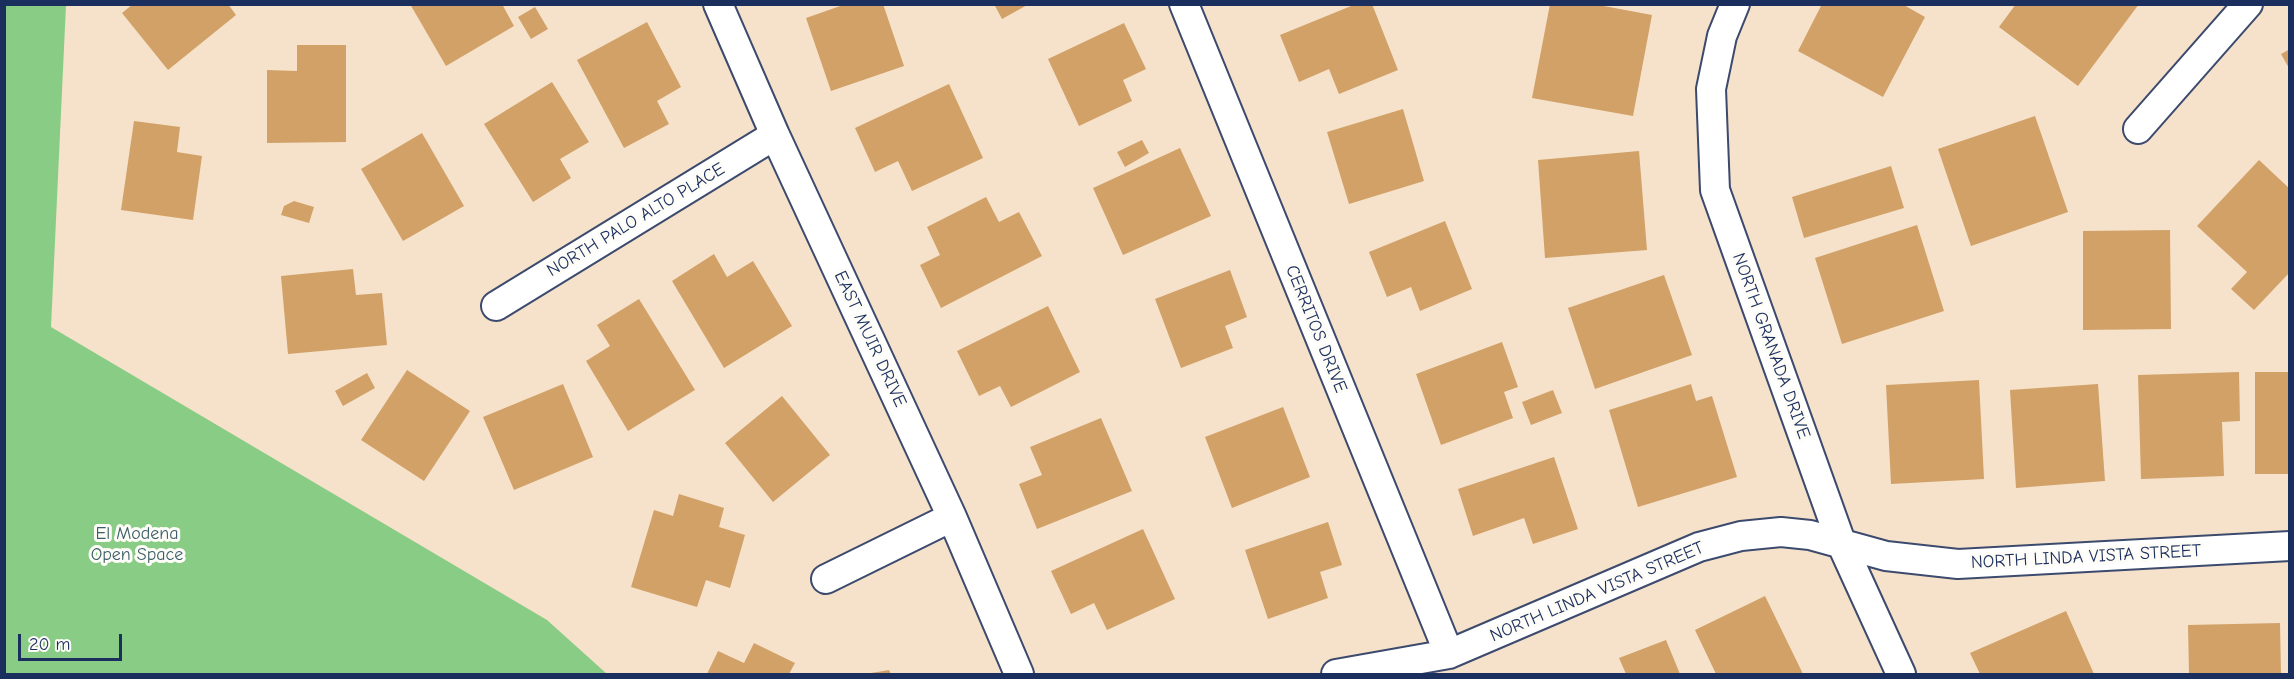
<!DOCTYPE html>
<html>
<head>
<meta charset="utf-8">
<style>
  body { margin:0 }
  #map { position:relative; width:2294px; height:679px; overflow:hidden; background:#f6e2ca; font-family:"Comic Neue",sans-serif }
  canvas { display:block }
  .frame { position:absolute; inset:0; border:6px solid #1b2f5e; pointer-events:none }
  .scale { position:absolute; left:18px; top:634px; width:104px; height:27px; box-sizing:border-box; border:3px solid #1b2f5e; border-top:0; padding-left:8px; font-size:18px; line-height:21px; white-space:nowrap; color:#1b2f5e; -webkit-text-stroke:4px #fdfcf7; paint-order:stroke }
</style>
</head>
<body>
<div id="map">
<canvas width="2294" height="679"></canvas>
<div class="frame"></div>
<div class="scale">20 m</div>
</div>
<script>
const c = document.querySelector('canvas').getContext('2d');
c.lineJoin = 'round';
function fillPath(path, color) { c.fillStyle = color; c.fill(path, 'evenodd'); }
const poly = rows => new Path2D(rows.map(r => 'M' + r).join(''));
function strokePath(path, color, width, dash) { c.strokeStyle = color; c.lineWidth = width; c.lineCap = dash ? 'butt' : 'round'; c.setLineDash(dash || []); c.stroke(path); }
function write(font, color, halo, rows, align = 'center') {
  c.font = font + ' "Comic Neue",sans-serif'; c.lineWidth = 6; c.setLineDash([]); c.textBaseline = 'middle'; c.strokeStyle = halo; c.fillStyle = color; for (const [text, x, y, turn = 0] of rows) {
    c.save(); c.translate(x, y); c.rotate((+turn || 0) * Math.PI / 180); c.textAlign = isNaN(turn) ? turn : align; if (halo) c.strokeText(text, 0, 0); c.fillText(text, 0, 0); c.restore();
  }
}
const green = poly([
  [4,5,66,5,51,327,547,620,607,674,5,674]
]);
const building = poly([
  [133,4,228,4,236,15,168,70,122,13],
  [410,4,502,4,514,26,446,66],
  [846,4,883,4,904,66,831,91,806,18],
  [994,4,1029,4,1002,19],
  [1356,4,1372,4,1398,70,1339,94,1329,69,1299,82,1280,35],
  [1550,4,1593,4,1652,15,1633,116,1532,98],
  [1822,4,1902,4,1925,17,1883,97,1798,51],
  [2016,4,2139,4,2078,86,1999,27],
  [535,7,548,29,531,39,518,17],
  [647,22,681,87,657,101,669,124,624,148,577,60],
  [1124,23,1146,69,1123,80,1132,101,1079,126,1048,59],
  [297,45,346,45,346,142,267,143,267,70,297,71],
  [2290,49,2290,70,2281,54],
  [552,82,589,142,560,159,571,178,533,202,484,124],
  [949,84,983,158,912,191,898,161,875,172,855,128],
  [1403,109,1424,181,1349,204,1327,132],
  [2035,116,2068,212,1971,246,1938,149],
  [134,121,180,127,177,152,202,156,193,220,121,210],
  [422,133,464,206,403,241,361,169],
  [1142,140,1149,153,1125,167,1117,152],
  [1180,148,1211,216,1123,255,1093,188],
  [1639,151,1647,250,1545,258,1538,160],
  [2259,160,2290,189,2290,272,2254,310,2231,289,2247,272,2197,226],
  [1891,166,1904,208,1804,238,1792,197],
  [986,197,999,222,1019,212,1042,256,941,308,920,265,940,255,927,227],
  [294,201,314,207,309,223,281,215,284,206],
  [1445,221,1472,289,1420,311,1411,287,1387,297,1369,252],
  [1917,225,1944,311,1842,344,1815,258],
  [2170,230,2171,329,2083,330,2083,231],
  [714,254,727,277,753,261,792,326,724,368,672,281],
  [353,269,356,295,382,293,387,345,288,354,281,276],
  [1230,270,1247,317,1225,326,1233,348,1181,368,1155,299],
  [1664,275,1692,355,1595,389,1568,308],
  [639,299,695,390,628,431,586,361,610,346,597,325],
  [1048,306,1080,372,1011,407,1000,386,979,396,957,351],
  [1502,342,1518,387,1504,392,1513,418,1441,445,1416,374],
  [407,370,470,411,424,481,361,440],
  [2239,372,2240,421,2222,422,2224,476,2141,479,2138,375],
  [2255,372,2290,372,2290,474,2255,474],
  [367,373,375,388,343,406,335,391],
  [1979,380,1984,479,1891,484,1886,385],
  [563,384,593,457,514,490,483,417],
  [1691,384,1696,401,1712,396,1737,477,1638,507,1609,410],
  [2098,384,2105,481,2016,488,2010,390],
  [1553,390,1562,413,1531,425,1522,402],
  [782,396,830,455,773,502,725,443],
  [1283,407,1310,477,1232,508,1205,437],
  [1101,418,1132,491,1037,529,1019,484,1042,475,1030,447],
  [1554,457,1578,529,1533,544,1524,518,1473,536,1458,489],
  [679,494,724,508,719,527,745,535,730,588,706,580,697,607,631,587,654,510,673,516],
  [1328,522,1342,565,1320,572,1328,598,1268,619,1245,550],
  [1143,529,1175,599,1107,630,1094,603,1071,614,1051,571],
  [1765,596,1803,674,1716,674,1695,630],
  [2066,611,2094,674,1980,674,1970,653],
  [2280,623,2281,674,2189,674,2188,625],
  [1666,640,1680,674,1626,674,1619,658],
  [754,643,795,663,789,674,707,674,718,651,744,663],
  [889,670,891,674,871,674,871,673]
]);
const street = poly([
  [718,4,775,135,952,517,1019,674],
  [1184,4,1449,654],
  [1735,4,1722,36,1711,89,1715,190,1842,545,1901,674],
  [2138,129,2248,4],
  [496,306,775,135],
  [826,579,952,517],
  [1336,674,1449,654,1699,547,1741,536,1781,532,1810,535,1886,556,1958,564,2290,546]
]);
const streetNames = [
  ["NORTH PALO ALTO PLACE",636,220,-31],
  ["CERRITOS DRIVE",1316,329,68],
  ["EAST MUIR DRIVE",870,339,65],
  ["NORTH GRANADA DRIVE",1771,346,70],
  ["NORTH LINDA VISTA STREET",2086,557,-3],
  ["NORTH LINDA VISTA STREET",1597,592,-23]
];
const parkNames = [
  ["El Modena",137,534],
  ["Open Space",137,555]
];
fillPath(green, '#89cc85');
fillPath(building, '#d1a168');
strokePath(street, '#3c4a6e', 32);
strokePath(street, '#fff', 28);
write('18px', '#1b2f5e', '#fdfcf7', streetNames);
write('18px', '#3c5e6a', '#fdfcf7', parkNames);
</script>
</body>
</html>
